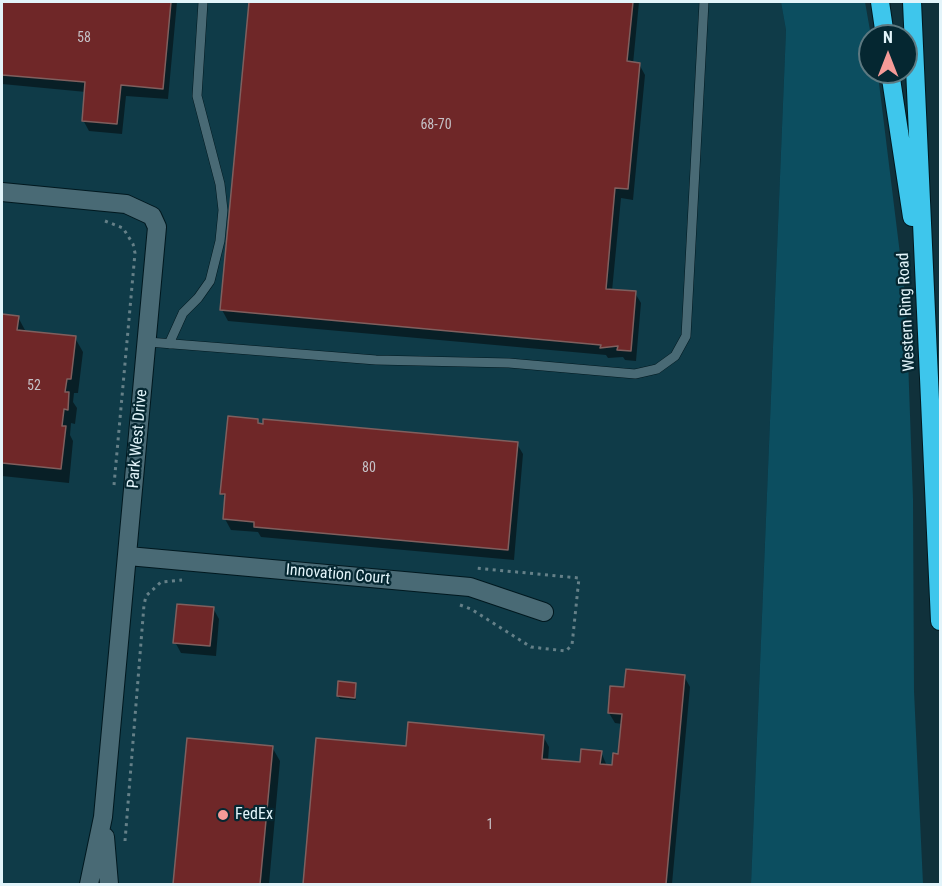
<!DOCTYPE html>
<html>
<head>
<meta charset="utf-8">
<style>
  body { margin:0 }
  #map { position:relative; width:942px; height:886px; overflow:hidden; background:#10313b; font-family:"Roboto Condensed",sans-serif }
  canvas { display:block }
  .frame { position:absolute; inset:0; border:3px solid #e2f4fa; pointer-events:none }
  .north { position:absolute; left:858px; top:24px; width:60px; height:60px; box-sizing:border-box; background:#052731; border:2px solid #5d7981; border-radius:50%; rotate:0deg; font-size:16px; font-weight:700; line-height:24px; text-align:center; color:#e2f4fa }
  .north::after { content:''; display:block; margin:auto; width:21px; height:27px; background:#f59b98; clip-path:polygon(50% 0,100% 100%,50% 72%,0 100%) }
</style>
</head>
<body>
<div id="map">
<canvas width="942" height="886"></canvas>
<div class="frame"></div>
<div class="north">N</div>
</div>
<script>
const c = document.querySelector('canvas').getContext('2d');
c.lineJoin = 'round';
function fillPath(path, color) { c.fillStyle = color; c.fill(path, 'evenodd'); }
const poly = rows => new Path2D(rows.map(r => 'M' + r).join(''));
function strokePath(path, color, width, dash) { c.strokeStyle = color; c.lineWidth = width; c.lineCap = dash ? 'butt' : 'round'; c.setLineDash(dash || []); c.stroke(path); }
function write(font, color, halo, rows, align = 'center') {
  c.font = font + ' "Roboto Condensed",sans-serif'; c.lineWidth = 4.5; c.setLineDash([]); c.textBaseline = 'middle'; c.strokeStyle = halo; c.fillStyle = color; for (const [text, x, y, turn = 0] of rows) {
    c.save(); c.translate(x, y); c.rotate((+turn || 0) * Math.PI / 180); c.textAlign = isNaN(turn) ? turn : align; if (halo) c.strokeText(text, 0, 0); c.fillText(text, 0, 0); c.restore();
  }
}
const built = poly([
  [2,2,781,2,786,30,751,884,2,884]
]);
const green = poly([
  [781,2,865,2,871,36,870,72,878,72,878,75,906,303,913,499,914,691,923,884,751,884,786,30]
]);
const shadow = poly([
  [2,2,177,2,168,99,126,96,122,134,89,131,83,120,86,92,2,84],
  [250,2,639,2,633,64,639,64,645,75,633,200,621,198,612,291,635,293,641,303,636,361,625,360,623,357,608,358,606,355,228,321,222,310],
  [2,316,18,317,26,332,75,338,83,352,78,393,74,393,73,402,77,408,75,424,71,423,70,435,73,441,69,483,2,476],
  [257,420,261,425,517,444,523,454,514,560,261,537,258,532,231,530,225,519,226,500,222,493],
  [213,608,219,619,216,656,181,653,175,642],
  [684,676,690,687,672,884,304,884,317,739,408,748,543,736,549,747,548,761,582,764,601,752,607,766,613,766,619,755,622,724,615,723,609,713,626,689],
  [355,684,356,700,340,699,338,696],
  [188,739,272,747,280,761,269,884,175,884]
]);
const building = poly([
  [2,2,171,2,163,89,121,85,117,124,82,121,85,82,2,75,2,2],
  [249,2,633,2,627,61,640,63,628,189,615,188,606,289,636,291,631,351,617,350,618,346,600,348,601,345,220,310,249,2],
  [2,314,19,316,17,330,76,336,71,379,67,379,65,392,69,392,68,410,64,409,62,426,66,426,61,469,2,463,2,314],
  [228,416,258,419,258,423,263,424,263,419,518,442,508,550,254,527,254,522,223,519,225,494,220,494,228,416],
  [177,604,214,607,210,646,173,643,177,604],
  [626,669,685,675,666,884,303,884,316,738,406,746,408,722,544,735,542,759,580,762,581,749,602,751,600,764,612,765,613,753,618,754,622,714,608,713,610,686,624,687,626,669],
  [338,681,356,683,355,698,337,696,338,681],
  [187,738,273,746,260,884,173,884,187,738]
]);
const path = poly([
  [105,221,123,228,133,244,135,253,114,485],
  [460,605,471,609,531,647,566,651,572,645,579,578,475,568],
  [125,841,144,605,146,596,161,582,182,580]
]);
const lane = poly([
  [148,342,376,360,509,363,635,374,657,369,675,356,686,336,704,2],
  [169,344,183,313,198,298,210,281,220,241,223,210,220,184,197,96,203,2]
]);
const street = poly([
  [2,192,126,204,152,216,157,227,103,817,89,884],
  [128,556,470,587,544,612],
  [105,837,109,884]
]);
const highway = poly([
  [880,2,885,36],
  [912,2,940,621],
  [890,72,912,217]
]);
const markers = [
  [223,815,6,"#f59b98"]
];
const numberNames = [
  ["58",84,38],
  ["68-70",436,125],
  ["52",34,386],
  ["80",369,468],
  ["1",490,825]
];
const streetNames = [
  ["Western Ring Road",907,312,-93],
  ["Park West Drive",138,439,-85],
  ["Innovation Court",338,575,5]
];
const poiNames = [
  ["FedEx",235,815]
];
fillPath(built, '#0f3b48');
fillPath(green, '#0c4e60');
fillPath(shadow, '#0007');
fillPath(building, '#6f2728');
strokePath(building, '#7f5f5e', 1.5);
strokePath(lane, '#01181f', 10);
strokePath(street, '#01181f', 20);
strokePath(highway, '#01181f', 20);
strokePath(path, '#658088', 3, [3, 4.5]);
strokePath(lane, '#496a75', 9);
strokePath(street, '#496a75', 18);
strokePath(highway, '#3ec6ec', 18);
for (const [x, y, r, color] of markers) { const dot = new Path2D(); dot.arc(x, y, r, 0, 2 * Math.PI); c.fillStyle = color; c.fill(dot); strokePath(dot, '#052731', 2); }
write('14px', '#c5c1c6', null, numberNames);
write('16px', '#e2f4fa', '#052731', streetNames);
write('16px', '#e2f4fa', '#052731', poiNames, 'left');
</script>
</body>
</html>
